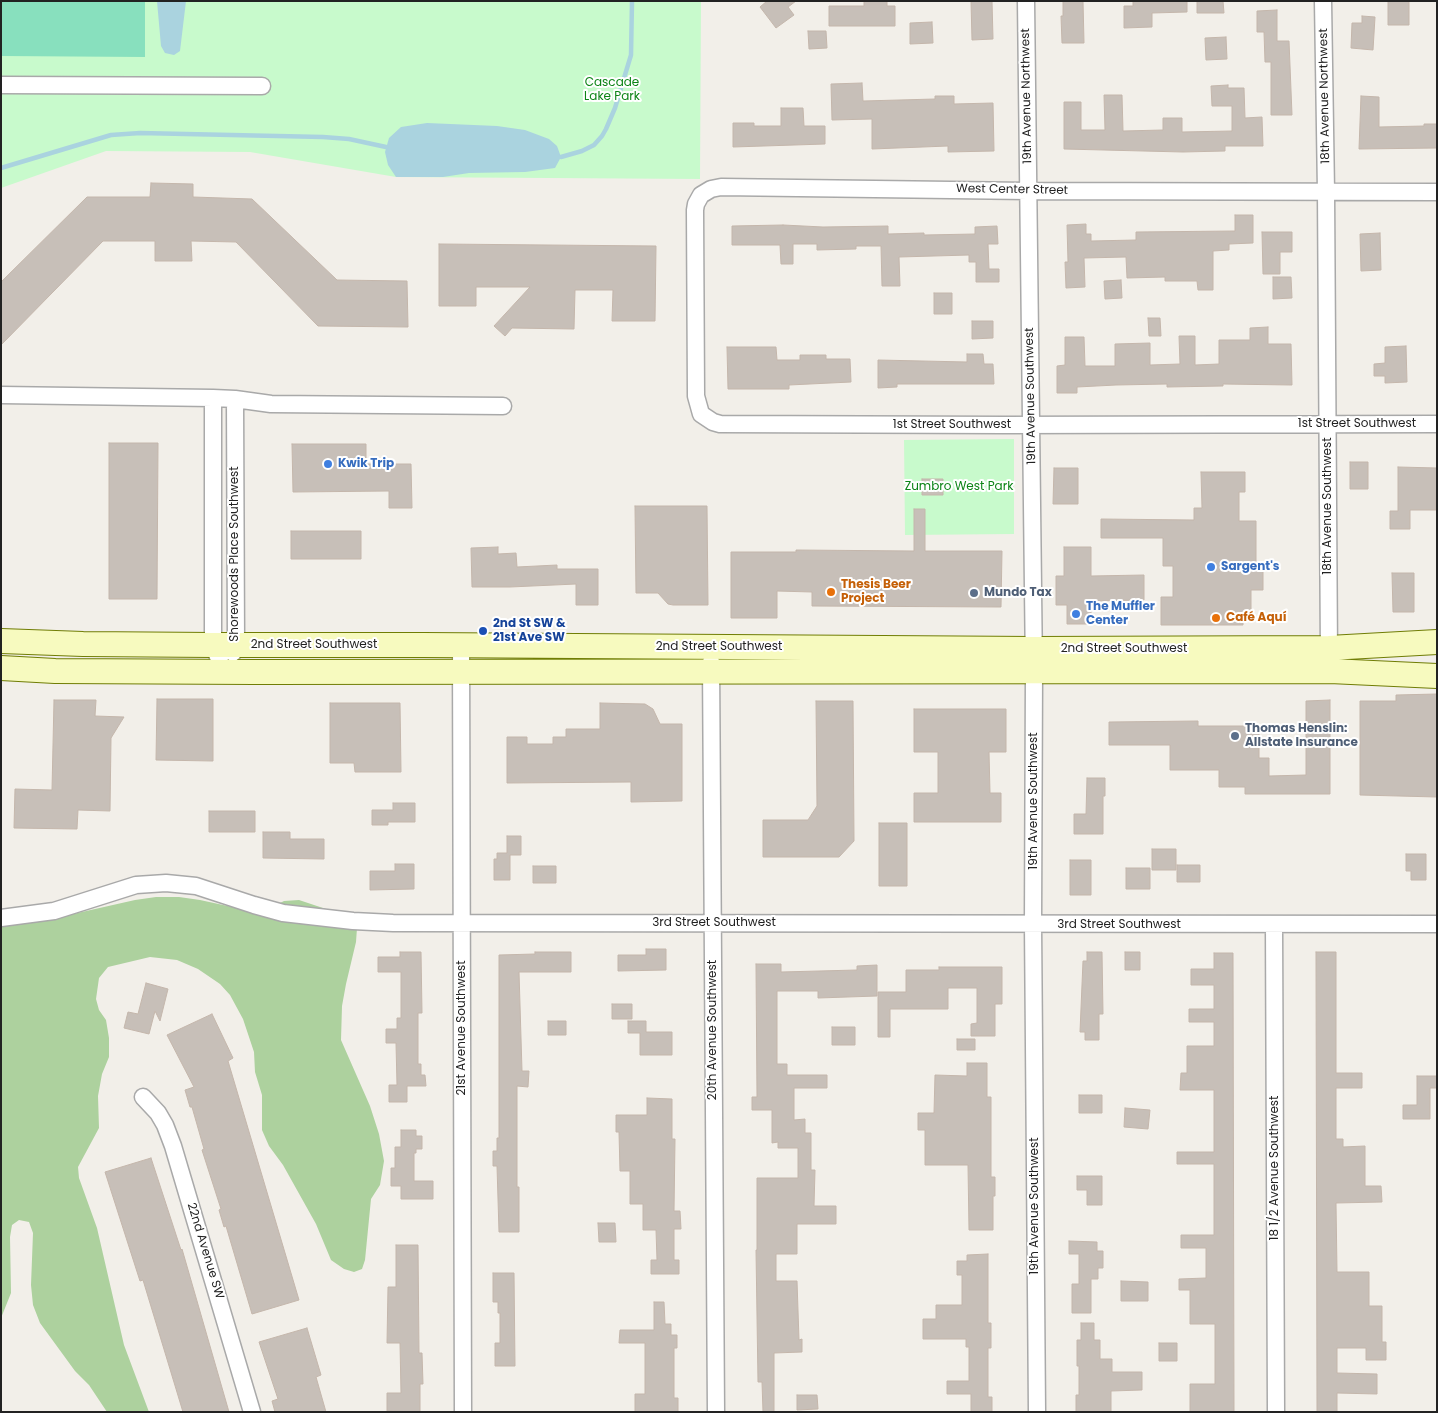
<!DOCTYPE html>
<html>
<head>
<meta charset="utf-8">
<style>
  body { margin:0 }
  #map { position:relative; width:1438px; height:1413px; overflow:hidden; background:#f2efe9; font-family:Poppins,sans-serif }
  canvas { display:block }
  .frame { position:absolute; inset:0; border:2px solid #222; pointer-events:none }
</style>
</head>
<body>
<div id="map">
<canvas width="1438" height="1413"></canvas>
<div class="frame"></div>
</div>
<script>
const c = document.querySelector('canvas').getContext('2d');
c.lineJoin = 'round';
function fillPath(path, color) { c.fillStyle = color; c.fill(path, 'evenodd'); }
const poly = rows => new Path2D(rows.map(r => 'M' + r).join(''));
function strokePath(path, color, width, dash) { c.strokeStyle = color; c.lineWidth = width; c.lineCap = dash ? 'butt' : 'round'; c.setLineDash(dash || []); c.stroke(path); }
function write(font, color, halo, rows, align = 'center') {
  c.font = font + ' Poppins,sans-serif'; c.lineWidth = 4; c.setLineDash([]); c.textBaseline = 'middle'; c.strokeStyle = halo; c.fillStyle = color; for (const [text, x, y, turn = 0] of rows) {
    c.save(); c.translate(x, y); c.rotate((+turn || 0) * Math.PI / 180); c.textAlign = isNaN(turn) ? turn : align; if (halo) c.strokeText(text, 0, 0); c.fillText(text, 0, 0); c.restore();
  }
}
const forest = poly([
  [156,897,179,897,200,900,260,913,284,901,299,900,347,916,357,928,356,942,346,984,342,1006,341,1040,370,1106,379,1134,384,1161,380,1185,371,1199,365,1260,362,1269,354,1272,344,1269,331,1260,316,1224,283,1165,269,1146,262,1130,262,1095,255,1072,254,1052,243,1019,230,995,220,984,198,969,177,960,150,957,108,967,99,978,96,999,99,1010,106,1020,109,1038,109,1057,102,1074,98,1096,99,1128,78,1167,79,1178,97,1228,124,1345,149,1412,107,1412,89,1385,75,1371,40,1323,33,1305,31,1285,33,1233,29,1222,19,1220,12,1225,10,1237,11,1293,1,1318,1,927,42,921,135,900]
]);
const park = poly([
  [1,1,701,1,700,179,396,177,250,152,106,151,1,188],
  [1014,439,1014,534,905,535,904,440]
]);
const pitch = poly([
  [1,1,145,1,145,57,1,56]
]);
const water = poly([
  [157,1,186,1,180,51,174,55,165,53,161,46],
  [427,123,497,126,525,130,549,139,557,146,561,157,555,168,525,172,469,173,443,177,396,177,388,165,385,152,389,138,401,127]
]);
const stream = poly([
  [561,157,582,151,594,145,602,136,606,129,615,108,631,55,632,1],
  [1,168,111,135,140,133,323,137,349,139,386,147]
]);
const building = poly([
  [767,1,796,1,788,7,794,15,776,28,760,7,767,1],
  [864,1,887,1,887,6,895,6,895,26,829,26,829,6,864,6,864,1],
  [971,1,992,1,993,39,972,40,971,1],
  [1063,1,1083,1,1084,43,1062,43,1061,16,1063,16,1063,1],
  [1133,1,1187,1,1187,12,1152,13,1152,27,1124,28,1124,6,1133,6,1133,1],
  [1197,1,1223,1,1224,13,1197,13,1197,1],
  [1388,1,1409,1,1409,25,1388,25,1388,1],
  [1277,10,1277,41,1289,41,1292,115,1271,115,1271,62,1265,62,1264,32,1257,32,1257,11,1277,10],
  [1362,16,1375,17,1373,50,1351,48,1352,23,1362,23,1362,16],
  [932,22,933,43,910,44,910,23,932,22],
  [808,31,826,31,827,48,809,49,808,31],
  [1226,37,1227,59,1206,60,1205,38,1226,37],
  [862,83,863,101,935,99,935,96,954,96,954,104,993,103,994,151,948,152,948,146,872,149,872,119,832,120,831,84,862,83],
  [1228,85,1228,88,1244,88,1245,118,1262,117,1263,146,1225,146,1225,151,1183,152,1064,149,1064,102,1081,102,1081,130,1105,130,1104,95,1122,95,1123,131,1163,130,1163,118,1182,118,1182,132,1232,131,1232,106,1212,106,1211,86,1228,85],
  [1361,96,1379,97,1379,127,1424,126,1424,124,1437,124,1437,148,1359,149,1361,96],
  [781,108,803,108,804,126,825,126,825,144,733,147,733,123,754,123,754,126,781,126,781,108],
  [151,183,193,184,193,197,252,199,337,280,407,281,408,327,318,326,236,242,191,241,192,261,155,261,155,241,103,241,1,345,1,282,87,197,150,197,151,183],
  [1235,215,1253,215,1253,243,1229,244,1229,250,1213,251,1213,290,1198,290,1197,281,1165,281,1165,277,1127,278,1126,257,1084,258,1085,287,1066,288,1065,262,1068,262,1067,225,1086,224,1086,234,1091,234,1091,241,1136,240,1136,232,1235,231,1235,215],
  [783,225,823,227,888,226,888,234,924,233,924,235,975,234,975,227,997,226,998,244,988,244,989,269,999,269,999,282,976,282,976,262,969,262,969,255,899,257,900,286,882,286,881,246,856,246,856,249,817,250,817,244,793,244,793,264,781,264,780,245,732,245,732,226,783,225],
  [1262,232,1292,232,1292,252,1280,252,1280,274,1263,274,1262,232],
  [1380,233,1381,270,1361,271,1360,234,1380,233],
  [439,244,656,246,655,321,612,321,613,290,575,290,574,329,512,328,505,336,494,326,530,287,476,287,476,306,439,306,439,244],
  [1273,277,1291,277,1292,298,1273,299,1273,277],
  [1121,280,1122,298,1105,299,1104,281,1121,280],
  [934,293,952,293,952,314,934,314,934,293],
  [1148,318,1160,318,1161,336,1149,336,1148,318],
  [972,321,993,321,993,338,972,339,972,321],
  [1268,327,1268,344,1291,344,1292,385,1223,384,1223,386,1167,387,1167,384,1116,385,1077,387,1077,393,1057,393,1057,366,1065,365,1065,337,1084,337,1085,366,1115,366,1115,344,1150,343,1150,365,1180,364,1179,336,1195,336,1195,365,1219,364,1219,340,1250,340,1250,328,1268,327],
  [1406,346,1407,382,1385,383,1385,376,1374,376,1374,364,1385,363,1385,347,1406,346],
  [727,347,776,347,777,360,800,360,800,355,826,355,826,359,850,359,851,382,789,385,789,389,728,389,727,347],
  [967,354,983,354,984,364,993,364,994,384,897,384,897,387,878,388,878,360,967,362,967,354],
  [109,443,158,443,157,599,109,599,109,443],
  [292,444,366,444,366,464,411,464,412,508,389,508,389,491,293,492,292,444],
  [1350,462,1368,462,1368,489,1350,489,1350,462],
  [1398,467,1437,468,1436,510,1410,510,1410,529,1390,529,1390,511,1398,511,1398,467],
  [1054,468,1078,468,1078,504,1053,504,1054,468],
  [1201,472,1245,472,1245,492,1239,492,1239,521,1256,521,1256,568,1263,568,1263,590,1251,590,1251,617,1243,617,1243,625,1161,625,1161,597,1173,597,1173,566,1163,566,1163,538,1101,538,1101,519,1194,520,1194,508,1202,508,1201,472],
  [922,479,943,479,943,495,922,495,922,479],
  [635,506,707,506,708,605,673,605,668,604,658,593,636,593,635,506],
  [914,509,925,509,925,551,1002,551,1001,607,812,606,812,592,777,591,777,618,731,618,731,552,796,552,796,550,914,551,914,509],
  [291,531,361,531,361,559,291,559,291,531],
  [498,547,498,554,516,553,517,567,557,565,557,569,598,569,598,605,576,605,576,584,510,587,472,587,471,548,498,547],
  [1064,547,1091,547,1091,576,1144,575,1144,600,1091,601,1091,624,1067,624,1067,605,1056,605,1056,576,1064,576,1064,547],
  [1392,573,1414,573,1414,612,1393,612,1392,573],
  [1437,694,1437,797,1360,795,1360,701,1396,701,1396,695,1437,694],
  [157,699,213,699,213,761,156,760,157,699],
  [54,700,96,700,95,716,124,717,111,738,110,811,78,810,77,829,14,828,15,789,52,790,54,700],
  [1330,700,1330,794,1245,794,1245,787,1219,787,1219,770,1170,770,1170,745,1109,745,1109,722,1198,721,1198,726,1259,726,1259,758,1269,758,1269,776,1306,775,1306,701,1330,700],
  [816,701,853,701,854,841,839,857,763,857,763,820,808,820,817,806,816,701],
  [330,703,400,703,401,772,355,772,354,763,330,763,330,703],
  [600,703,645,704,653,709,660,724,682,724,682,801,631,802,631,782,507,783,507,737,527,737,527,744,553,744,553,737,566,737,566,729,600,729,600,703],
  [914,709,1006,709,1006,752,989,752,990,793,1001,793,1001,822,914,822,914,793,938,793,938,752,914,752,914,709],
  [1087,778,1105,778,1105,796,1103,796,1103,834,1074,834,1074,814,1086,814,1087,778],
  [393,803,415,803,415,822,388,822,388,825,372,825,372,810,393,810,393,803],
  [209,811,255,811,255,832,209,832,209,811],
  [879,823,907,823,907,886,879,886,879,823],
  [263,832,290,832,290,839,324,839,324,859,263,858,263,832],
  [507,836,521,836,521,855,510,855,510,880,494,880,494,859,497,859,497,853,507,853,507,836],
  [1152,849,1176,849,1176,870,1152,870,1152,849],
  [1406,854,1426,854,1426,880,1411,880,1411,871,1406,871,1406,854],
  [1070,860,1091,860,1091,895,1070,895,1070,860],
  [395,864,414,864,414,889,370,890,370,871,395,871,395,864],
  [1177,865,1200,865,1200,882,1177,882,1177,865],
  [533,866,556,866,556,883,533,883,533,866],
  [1126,868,1150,868,1150,889,1126,889,1126,868],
  [646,949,666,949,666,970,618,971,618,955,646,955,646,949],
  [400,952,421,952,422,1013,418,1013,418,1064,421,1064,421,1075,425,1075,426,1086,407,1086,407,1102,389,1102,389,1085,397,1085,396,1043,386,1043,386,1029,397,1029,397,1018,401,1018,401,972,378,972,378,957,400,957,400,952],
  [535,952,571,952,571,972,519,972,522,1071,529,1071,528,1087,517,1086,517,1187,519,1187,519,1232,499,1232,497,1166,493,1166,493,1151,497,1151,497,1138,499,1138,499,955,535,954,535,952],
  [1087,952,1102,952,1103,1014,1099,1014,1099,1040,1085,1040,1085,1032,1080,1032,1083,961,1087,961,1087,952],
  [1125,952,1140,952,1140,970,1125,970,1125,952],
  [1316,952,1336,952,1336,1073,1362,1073,1362,1088,1336,1088,1336,1139,1343,1139,1343,1147,1365,1146,1365,1186,1381,1186,1382,1202,1336,1203,1337,1272,1369,1272,1369,1306,1382,1306,1382,1342,1386,1342,1386,1360,1366,1360,1366,1348,1337,1348,1337,1373,1377,1374,1377,1394,1337,1393,1337,1412,1317,1412,1316,952],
  [1214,953,1233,953,1234,1412,1190,1412,1190,1384,1215,1384,1215,1324,1190,1324,1190,1290,1179,1290,1179,1279,1206,1278,1206,1248,1181,1248,1181,1235,1214,1235,1214,1164,1177,1164,1177,1152,1214,1152,1214,1090,1180,1090,1181,1073,1187,1073,1187,1046,1214,1046,1214,1022,1189,1022,1189,1009,1214,1009,1214,985,1191,985,1191,969,1214,969,1214,953],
  [756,964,781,964,781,972,857,970,857,966,877,965,877,996,818,998,818,991,777,991,777,1064,787,1064,787,1075,827,1075,827,1088,794,1088,794,1120,805,1119,805,1133,811,1133,811,1170,815,1170,814,1206,836,1206,836,1224,797,1224,797,1254,776,1254,776,1281,797,1281,799,1340,802,1339,802,1352,774,1353,774,1412,763,1412,762,1382,758,1382,756,1250,757,1250,757,1178,798,1178,798,1148,778,1148,778,1142,772,1143,772,1110,752,1110,752,1097,757,1097,756,964],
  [939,967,1002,967,1002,1004,995,1004,995,1036,971,1036,971,1024,977,1023,977,988,948,988,948,1009,890,1009,890,1037,878,1037,878,992,906,992,906,970,939,970,939,967],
  [146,983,168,989,160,1021,155,1011,149,1034,124,1028,128,1012,138,1014,146,983],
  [612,1004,632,1004,632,1019,612,1019,612,1004],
  [212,1014,233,1058,228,1061,299,1300,252,1314,226,1226,224,1227,219,1210,221,1209,202,1150,204,1149,192,1107,190,1107,185,1090,194,1087,167,1035,212,1014],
  [548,1021,566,1021,566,1035,548,1035,548,1021],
  [628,1021,646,1021,646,1032,672,1032,672,1055,640,1055,640,1033,628,1033,628,1021],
  [832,1027,855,1027,855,1045,832,1045,832,1027],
  [957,1039,975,1039,975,1050,957,1050,957,1039],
  [967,1063,987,1063,987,1097,991,1097,991,1177,995,1177,995,1196,993,1196,993,1230,969,1230,968,1165,925,1165,925,1130,918,1130,918,1113,934,1113,935,1075,967,1076,967,1063],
  [1417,1076,1437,1076,1437,1088,1430,1088,1430,1119,1403,1119,1403,1105,1417,1105,1417,1076],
  [1079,1095,1102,1095,1102,1113,1079,1113,1079,1095],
  [647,1098,672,1099,672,1139,675,1139,674,1211,680,1211,681,1229,674,1229,674,1260,679,1260,679,1274,651,1274,651,1260,657,1260,656,1230,643,1230,643,1204,630,1204,630,1171,620,1171,619,1132,616,1132,616,1115,647,1115,647,1098],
  [1125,1108,1150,1110,1148,1129,1124,1127,1125,1108],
  [401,1130,416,1130,416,1136,422,1136,422,1149,416,1149,416,1153,414,1153,414,1181,433,1181,433,1199,401,1199,401,1186,391,1186,391,1168,395,1168,395,1147,401,1147,401,1130],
  [151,1158,181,1250,182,1249,229,1412,183,1412,143,1280,140,1281,105,1172,151,1158],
  [1077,1176,1102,1176,1102,1205,1087,1205,1087,1190,1077,1190,1077,1176],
  [598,1223,615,1223,616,1242,599,1242,598,1223],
  [1069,1241,1097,1242,1097,1251,1103,1251,1103,1268,1098,1268,1098,1279,1091,1279,1091,1313,1072,1313,1072,1284,1079,1284,1079,1254,1069,1254,1069,1241],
  [396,1245,418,1245,419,1353,422,1353,423,1384,420,1384,420,1412,387,1411,387,1393,401,1393,400,1343,387,1343,388,1287,396,1287,396,1245],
  [988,1254,988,1323,991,1323,991,1348,988,1348,988,1397,992,1397,992,1412,971,1412,971,1394,947,1394,947,1381,969,1381,969,1347,966,1347,966,1339,923,1339,923,1319,936,1319,936,1305,962,1305,962,1275,957,1275,957,1261,967,1261,967,1255,988,1254],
  [493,1273,514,1273,515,1366,495,1366,495,1343,500,1343,500,1313,498,1313,498,1302,493,1302,493,1273],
  [1121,1281,1148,1282,1148,1301,1121,1301,1121,1281],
  [654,1302,664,1302,665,1324,671,1324,671,1335,677,1335,677,1348,674,1348,674,1398,678,1398,678,1412,635,1412,635,1394,645,1394,645,1343,619,1343,620,1330,654,1330,654,1302],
  [1081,1323,1094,1323,1094,1340,1100,1340,1100,1359,1112,1359,1112,1372,1142,1372,1142,1390,1111,1391,1111,1412,1076,1412,1076,1395,1079,1395,1079,1366,1077,1366,1077,1340,1081,1340,1081,1323],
  [307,1328,321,1375,316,1377,326,1412,275,1412,272,1401,278,1399,259,1342,307,1328],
  [1159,1343,1177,1343,1177,1361,1159,1361,1159,1343],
  [797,1395,817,1395,818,1409,797,1410,797,1395]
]);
const minor = poly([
  [1026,1,1034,672,1033,924,1037,1412],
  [1323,1,1326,192,1329,656],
  [1,85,262,86],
  [1437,192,1028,191,721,187,711,189,701,195,696,204,695,210,696,396,701,414,713,422,720,424,1005,425,1437,424],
  [1,395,213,398,235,399,271,404,503,406],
  [213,398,213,645,224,671],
  [461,645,463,1412],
  [233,653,236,645,235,399],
  [711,662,716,1412],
  [1,918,54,911,136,885,166,883,196,886,254,905,283,913,353,921,393,923,1437,924],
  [1274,925,1276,1412],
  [143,1097,158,1113,165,1125,173,1146,252,1412]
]);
const secondary = poly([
  [1,641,83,644,213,645,424,645,1034,649,1329,648,1437,642],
  [1,668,55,671,255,672,1330,671,1437,676]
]);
const markers = [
  [328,464,5,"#3f7fe0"],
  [1211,567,5,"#3f7fe0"],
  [831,592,5,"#e8710a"],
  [974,593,5,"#5c6f8a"],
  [1076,614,5,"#3f7fe0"],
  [1216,618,5,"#e8710a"],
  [483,631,5,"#1a4fb4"],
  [1235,736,5,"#5c6f8a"]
];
const parkNames = [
  ["Cascade",612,83],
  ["Lake Park",612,97],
  ["Zumbro West Park",959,487]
];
const streetNames = [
  ["19th Avenue Northwest",1027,96,-91],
  ["18th Avenue Northwest",1325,96,-91],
  ["West Center Street",1012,190,1],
  ["19th Avenue Southwest",1031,396,-91],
  ["1st Street Southwest",1357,424],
  ["1st Street Southwest",952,425],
  ["18th Avenue Southwest",1328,506,-90],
  ["Shorewoods Place Southwest",235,554,-90],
  ["2nd Street Southwest",314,645],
  ["2nd Street Southwest",719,647],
  ["2nd Street Southwest",1124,649],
  ["19th Avenue Southwest",1034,801,-90],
  ["3rd Street Southwest",714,923],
  ["3rd Street Southwest",1119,925],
  ["21st Avenue Southwest",462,1028,-90],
  ["20th Avenue Southwest",713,1030,-90],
  ["18 1/2 Avenue Southwest",1275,1168,-90],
  ["19th Avenue Southwest",1035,1206,-90],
  ["22nd Avenue SW",205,1251,73]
];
const shopNames = [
  ["Kwik Trip",338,464],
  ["Sargent's",1221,567],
  ["The Muffler",1086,607],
  ["Center",1086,621]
];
const foodNames = [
  ["Thesis Beer",841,585],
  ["Project",841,599],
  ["Café Aquí",1226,618]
];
const serviceNames = [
  ["Mundo Tax",984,593],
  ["Thomas Henslin:",1245,729],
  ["Allstate Insurance",1245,743]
];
const transitNames = [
  ["2nd St SW &",493,624],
  ["21st Ave SW",493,638]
];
fillPath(forest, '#add19e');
fillPath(park, '#c8facc');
fillPath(pitch, '#88e0be');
fillPath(water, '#aad3df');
strokePath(stream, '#aad3df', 4.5);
fillPath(building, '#c7bfb8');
strokePath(building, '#c4b6ab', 1);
strokePath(minor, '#a9a9a9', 19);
strokePath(secondary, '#707d05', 26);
strokePath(minor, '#fff', 16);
strokePath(secondary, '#f7fabf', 24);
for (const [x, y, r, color] of markers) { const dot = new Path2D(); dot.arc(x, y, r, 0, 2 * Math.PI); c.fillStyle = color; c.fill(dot); strokePath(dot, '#fff', 2); }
write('12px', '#0c8416', '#fff', parkNames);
write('12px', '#222', '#fff', streetNames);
write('bold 12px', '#366cbe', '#fff', shopNames, 'left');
write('bold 12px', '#c56008', '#fff', foodNames, 'left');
write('bold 12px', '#4e5e75', '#fff', serviceNames, 'left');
write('bold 12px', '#164399', '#fff', transitNames, 'left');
</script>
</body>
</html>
